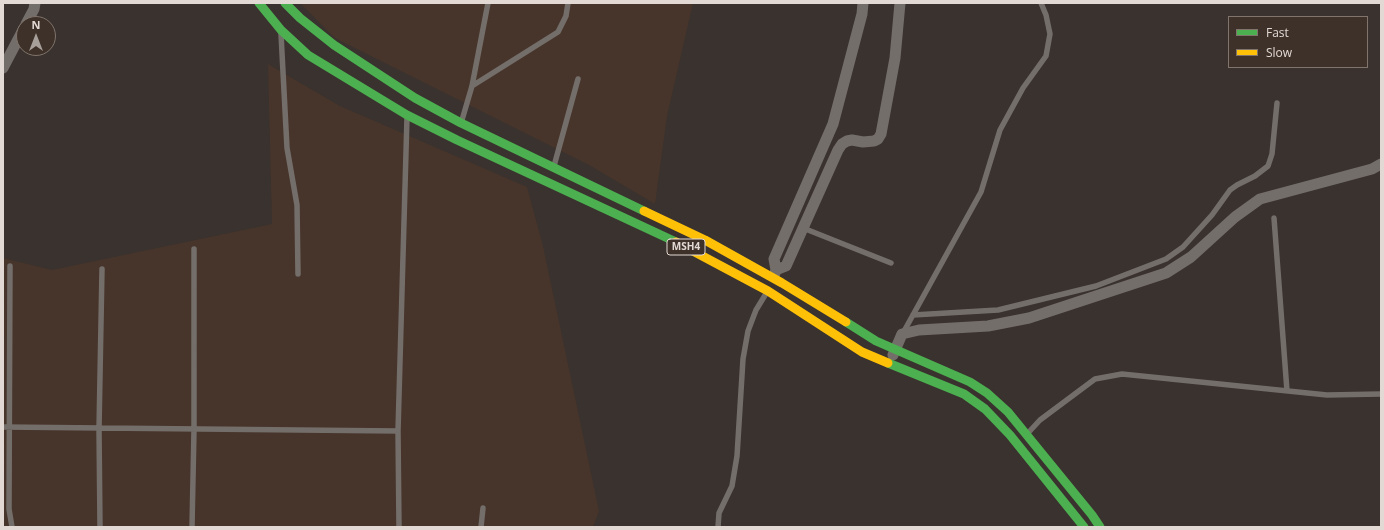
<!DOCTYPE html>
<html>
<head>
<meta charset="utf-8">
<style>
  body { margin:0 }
  #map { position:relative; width:1384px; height:530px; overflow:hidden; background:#39322e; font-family:"Open Sans",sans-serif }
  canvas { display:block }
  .frame { position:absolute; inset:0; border:4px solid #e2d9d4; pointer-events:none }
  .legend { position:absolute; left:1228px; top:16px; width:140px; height:52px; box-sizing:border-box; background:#3e3129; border:1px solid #80746d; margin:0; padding:5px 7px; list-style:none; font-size:12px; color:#e2d9d4 }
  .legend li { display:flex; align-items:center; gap:8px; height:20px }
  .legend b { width:20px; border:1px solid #80746d }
  .north { position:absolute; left:16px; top:16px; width:40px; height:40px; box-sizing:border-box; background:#3e3129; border:1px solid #80746d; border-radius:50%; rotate:0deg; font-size:11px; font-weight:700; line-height:16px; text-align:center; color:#e2d9d4 }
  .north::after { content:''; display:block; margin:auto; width:14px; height:18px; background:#a79f9a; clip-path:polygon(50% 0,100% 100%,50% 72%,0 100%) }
</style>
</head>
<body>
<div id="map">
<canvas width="1384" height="530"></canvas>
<div class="frame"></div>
<ul class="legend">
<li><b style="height:5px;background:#4caf50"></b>Fast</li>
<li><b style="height:5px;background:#ffc107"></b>Slow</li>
</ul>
<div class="north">N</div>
</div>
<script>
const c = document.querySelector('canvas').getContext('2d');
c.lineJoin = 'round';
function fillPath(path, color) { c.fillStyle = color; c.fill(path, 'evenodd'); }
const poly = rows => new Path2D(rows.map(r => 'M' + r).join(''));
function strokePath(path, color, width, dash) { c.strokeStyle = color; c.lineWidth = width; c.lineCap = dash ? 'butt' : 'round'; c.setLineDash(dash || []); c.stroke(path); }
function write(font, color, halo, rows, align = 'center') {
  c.font = font + ' "Open Sans",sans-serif'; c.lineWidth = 3; c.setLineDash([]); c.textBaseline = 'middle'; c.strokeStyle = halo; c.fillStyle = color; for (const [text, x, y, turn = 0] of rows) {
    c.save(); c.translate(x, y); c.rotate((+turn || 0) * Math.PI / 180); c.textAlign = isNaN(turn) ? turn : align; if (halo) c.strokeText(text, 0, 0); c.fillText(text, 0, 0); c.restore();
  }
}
const built = poly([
  [300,3,693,3,667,116,655,204,589,165,335,38],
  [268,64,340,106,527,187,543,246,599,511,593,527,3,527,3,258,52,270,272,224]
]);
const lane = poly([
  [281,34,287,148,297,205,298,274],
  [472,86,558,32,566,16,568,3],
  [462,120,472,86,488,3],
  [554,166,578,79],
  [1274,218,1287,391],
  [803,228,891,263],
  [10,266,9,509,12,527],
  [913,315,998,310,1096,286,1166,259,1183,247,1212,215,1230,190,1237,185,1255,176,1268,166,1272,154,1277,103],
  [903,333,981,192,1000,130,1023,88,1046,56,1050,34,1046,15,1041,3],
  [3,427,398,431],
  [1028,433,1040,420,1095,379,1122,374,1327,395,1381,394],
  [100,527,99,429,102,269],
  [192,527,194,430,194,249],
  [399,527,398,431,407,117],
  [481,527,483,508],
  [718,527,719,513,732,486,737,456,743,359,748,331,756,310,767,292]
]);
const street = poly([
  [26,24,34,9,35,3],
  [3,68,24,28],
  [776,270,786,266,838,150,842,144,847,141,852,140,863,142,874,141,878,139,881,134,895,58,900,3],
  [774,276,776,270,774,259,833,124,862,14,863,3],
  [893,355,902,334,919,330,988,326,1029,318,1166,273,1191,257,1235,217,1260,199,1372,169,1381,164]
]);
const fast = poly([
  [259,3,281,30,308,55,407,115,457,140,676,242],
  [285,3,300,18,334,45,415,98,461,123,644,211],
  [846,322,876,341,970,382,987,393,1008,412,1092,515,1100,527],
  [888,363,964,394,985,409,1010,435,1084,527]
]);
const slow = poly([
  [644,211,705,240,782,283,846,322],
  [676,242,768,291,862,352,888,363]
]);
const shields = [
  [686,247,38]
];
const shieldNames = [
  ["MSH4",686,247]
];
fillPath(built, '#47352b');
strokePath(lane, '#746e6a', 5.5);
strokePath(street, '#746e6a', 11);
strokePath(fast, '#4caf50', 9);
strokePath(slow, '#ffc107', 9);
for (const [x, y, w] of shields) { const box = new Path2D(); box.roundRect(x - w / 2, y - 8, w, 16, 3); c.fillStyle = '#3e3129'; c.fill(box); strokePath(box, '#e2d9d4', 1); }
write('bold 10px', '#e2d9d4', null, shieldNames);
</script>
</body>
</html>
